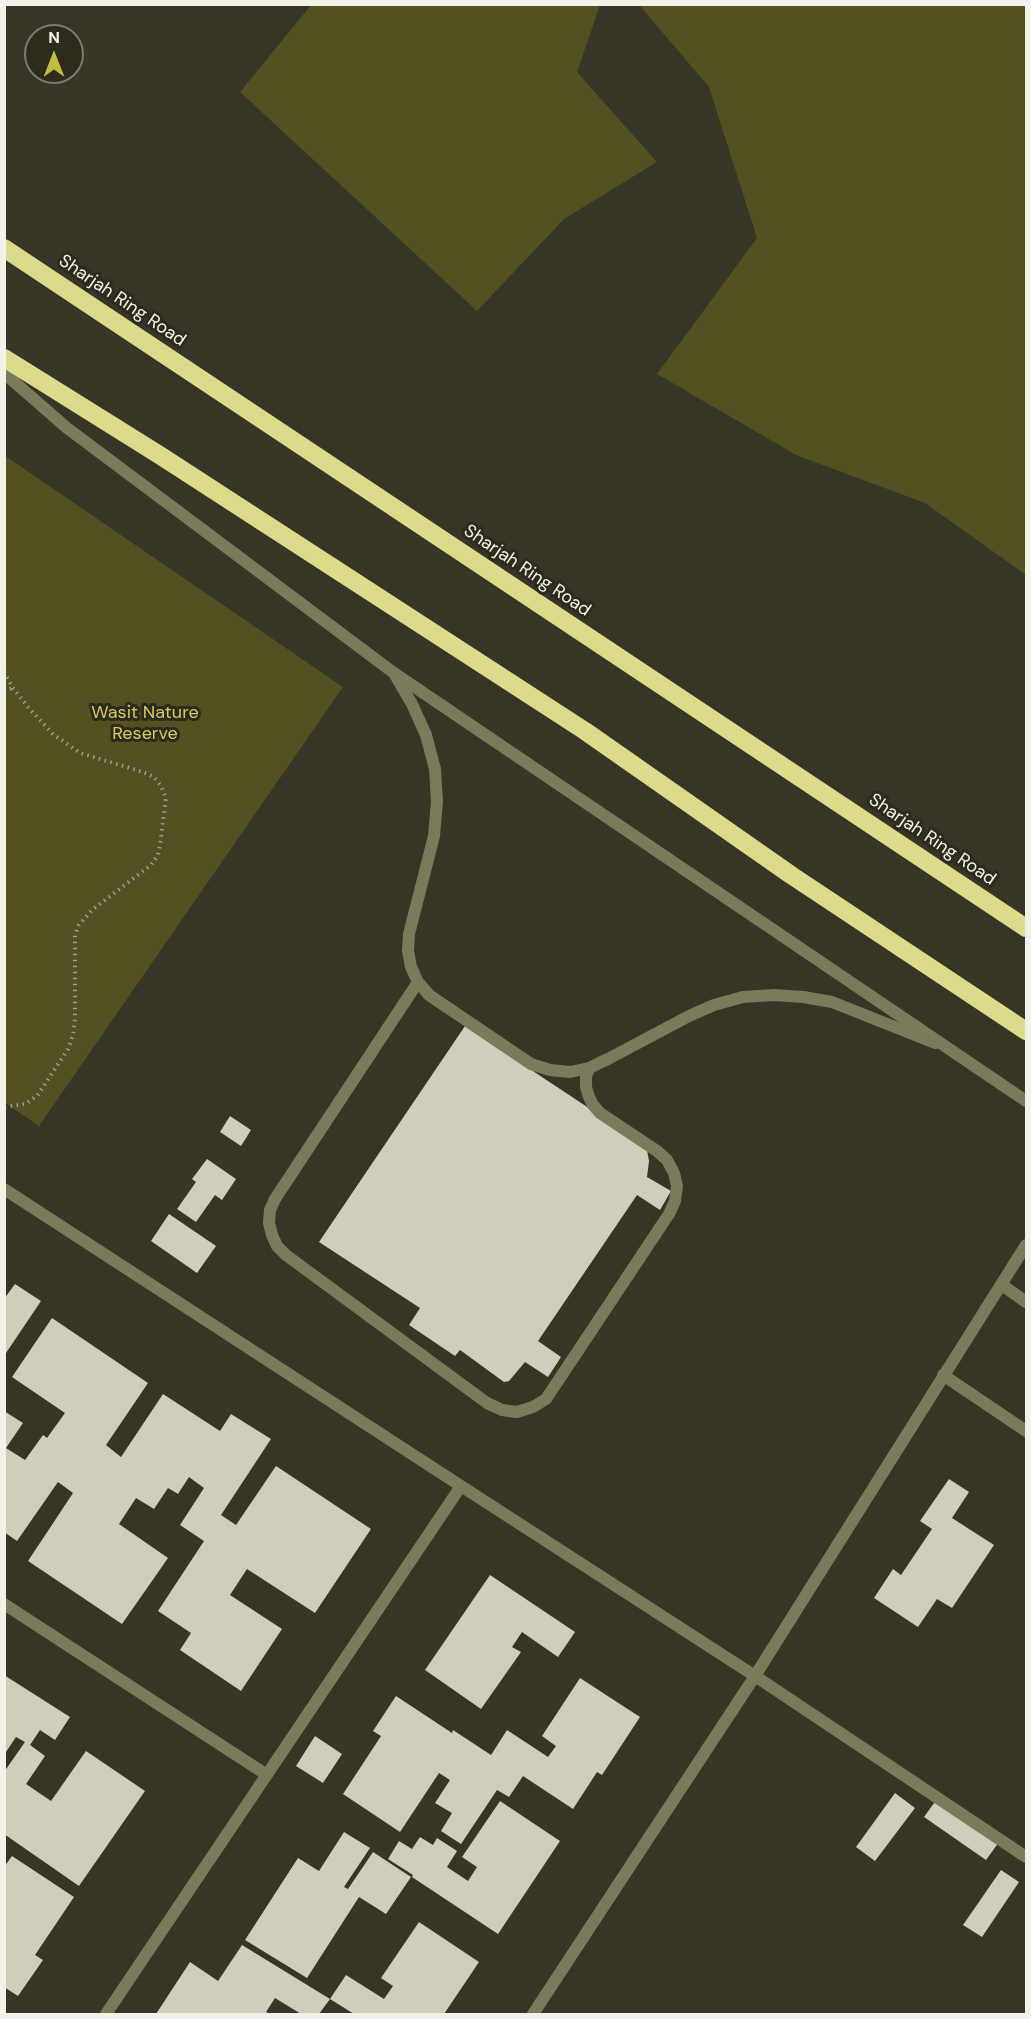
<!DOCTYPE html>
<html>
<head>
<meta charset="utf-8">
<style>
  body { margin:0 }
  #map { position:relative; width:1031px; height:2019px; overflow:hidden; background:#363526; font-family:"DM Sans",sans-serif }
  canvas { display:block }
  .frame { position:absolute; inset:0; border:6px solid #f2f2e9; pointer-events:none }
  .north { position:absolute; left:24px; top:24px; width:60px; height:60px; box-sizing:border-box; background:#2c2b1c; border:2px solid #7b7b6e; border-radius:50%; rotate:0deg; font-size:16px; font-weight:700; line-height:24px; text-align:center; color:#f2f2e9 }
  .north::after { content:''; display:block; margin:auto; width:21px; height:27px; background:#c5bc3d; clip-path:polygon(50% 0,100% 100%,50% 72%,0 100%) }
</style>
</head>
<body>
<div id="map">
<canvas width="1031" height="2019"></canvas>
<div class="frame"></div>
<div class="north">N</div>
</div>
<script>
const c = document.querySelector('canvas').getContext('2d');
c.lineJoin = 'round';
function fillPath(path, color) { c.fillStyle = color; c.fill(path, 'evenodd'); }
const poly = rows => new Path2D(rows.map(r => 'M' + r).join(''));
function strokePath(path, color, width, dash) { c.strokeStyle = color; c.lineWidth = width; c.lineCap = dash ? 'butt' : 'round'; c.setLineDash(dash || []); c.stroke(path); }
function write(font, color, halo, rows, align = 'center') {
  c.font = font + ' "DM Sans",sans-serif'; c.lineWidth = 6; c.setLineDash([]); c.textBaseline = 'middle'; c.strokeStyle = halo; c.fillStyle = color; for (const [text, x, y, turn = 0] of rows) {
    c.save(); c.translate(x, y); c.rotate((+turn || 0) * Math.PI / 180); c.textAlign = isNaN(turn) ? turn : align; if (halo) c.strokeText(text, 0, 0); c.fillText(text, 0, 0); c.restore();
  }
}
const green = poly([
  [311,5,600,5,577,72,657,162,564,219,477,311,240,92],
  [639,5,1026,5,1026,575,925,503,796,455,657,374,757,238,709,87],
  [4,455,343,687,39,1126,5,1103]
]);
const building = poly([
  [465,1026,640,1142,647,1150,649,1161,647,1177,671,1191,660,1210,637,1195,538,1341,561,1357,548,1377,525,1362,509,1381,504,1382,460,1350,455,1356,409,1325,420,1308,319,1242],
  [230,1116,251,1130,241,1146,220,1132],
  [207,1159,236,1179,222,1200,215,1195,196,1222,177,1209,196,1182,192,1179],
  [169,1214,216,1246,197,1273,151,1241],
  [15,1284,41,1301,4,1356,4,1299],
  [52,1318,148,1383,106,1445,121,1457,163,1394,220,1431,231,1414,271,1439,221,1515,236,1525,276,1466,371,1529,315,1613,247,1569,230,1595,282,1629,241,1691,180,1650,191,1633,158,1611,204,1541,180,1525,204,1488,189,1477,178,1494,168,1488,154,1509,136,1498,119,1524,168,1558,122,1624,28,1561,73,1493,58,1482,17,1541,4,1532,4,1411,23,1423,6,1448,25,1460,43,1435,47,1438,65,1413,12,1377],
  [949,1479,969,1492,952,1518,994,1545,952,1608,937,1599,918,1627,874,1598,893,1569,901,1575,932,1529,920,1521],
  [490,1575,575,1632,558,1657,522,1632,512,1647,521,1652,481,1709,425,1670],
  [4,1675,70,1717,55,1740,40,1730,30,1745,45,1756,26,1784,51,1801,86,1751,145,1791,79,1886,4,1834,4,1772,25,1742,16,1737,4,1755],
  [580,1678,640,1717,602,1775,597,1772,573,1809,523,1776,509,1797,497,1790,461,1844,441,1831,452,1813,435,1803,450,1780,439,1773,400,1832,343,1794,381,1736,373,1731,396,1696,452,1733,453,1730,491,1755,507,1730,548,1757,556,1746,542,1736],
  [315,1736,342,1754,323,1783,296,1766],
  [895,1793,915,1808,875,1861,856,1847],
  [937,1799,999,1842,986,1860,924,1817],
  [500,1801,560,1841,498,1934,412,1877,413,1875,388,1859,399,1841,412,1849,420,1837,433,1845,437,1838,457,1851,447,1867,468,1881,477,1867,462,1857],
  [344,1832,370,1848,344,1887,348,1889,373,1852,411,1877,386,1914,359,1897,307,1978,245,1940,298,1858,319,1871],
  [12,1856,74,1897,35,1955,43,1960,18,1996,4,1987,4,1867],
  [1001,1870,1019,1882,982,1937,963,1925],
  [419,1922,479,1962,444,2014,354,2014,330,1999,346,1975,384,1999,393,1986,381,1978],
  [242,1945,330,1999,319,2014,301,2014,275,1998,266,2012,270,2014,156,2014,190,1962,218,1981]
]);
const path = poly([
  [4,672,13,688,28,707,53,734,80,753,143,772,154,777,161,786,166,798,160,845,158,855,151,865,92,910,79,925,75,935,75,1019,73,1035,68,1049,37,1096,25,1104,4,1107],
  [4,691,13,688]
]);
const lane = poly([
  [394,673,412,704,426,735,435,769,437,802,434,836,409,934,408,951,411,967,418,982,429,995,531,1064,550,1070,570,1072,589,1068,608,1059,689,1016,714,1005,743,997,774,995,803,997,832,1002,935,1043],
  [418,982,275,1199,270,1210,269,1223,272,1235,277,1246,286,1255,487,1403,502,1410,517,1412,533,1407,546,1399,669,1214,675,1201,677,1186,674,1173,667,1160,657,1151,600,1113,593,1105,589,1097,586,1087,586,1077,589,1068],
  [1002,1285,1026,1302],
  [943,1375,1026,1431]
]);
const street = poly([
  [4,373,67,428,394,673,1026,1101],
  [4,1189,461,1486,755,1676,1026,1857],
  [4,1604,267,1775],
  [106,2014,461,1486],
  [533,2014,755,1676,1026,1245]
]);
const highway = poly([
  [4,248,1026,928],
  [4,358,161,456,585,731,791,875,1026,1031]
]);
const streetNames = [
  ["Sharjah Ring Road",122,301,34],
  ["Sharjah Ring Road",527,571,34],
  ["Sharjah Ring Road",932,840,34]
];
const parkNames = [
  ["Wasit Nature",145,713],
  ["Reserve",145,734]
];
fillPath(green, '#535022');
fillPath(building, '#cecebb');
strokePath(path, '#9d9c90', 4, [1.5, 4.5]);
strokePath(lane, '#7b7a5b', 12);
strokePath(street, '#7b7a5b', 12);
strokePath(highway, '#deda8c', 18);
write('18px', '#f2f2e9', '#2c2b1c', streetNames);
write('18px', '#d3cc61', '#2c2b1c', parkNames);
</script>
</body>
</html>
